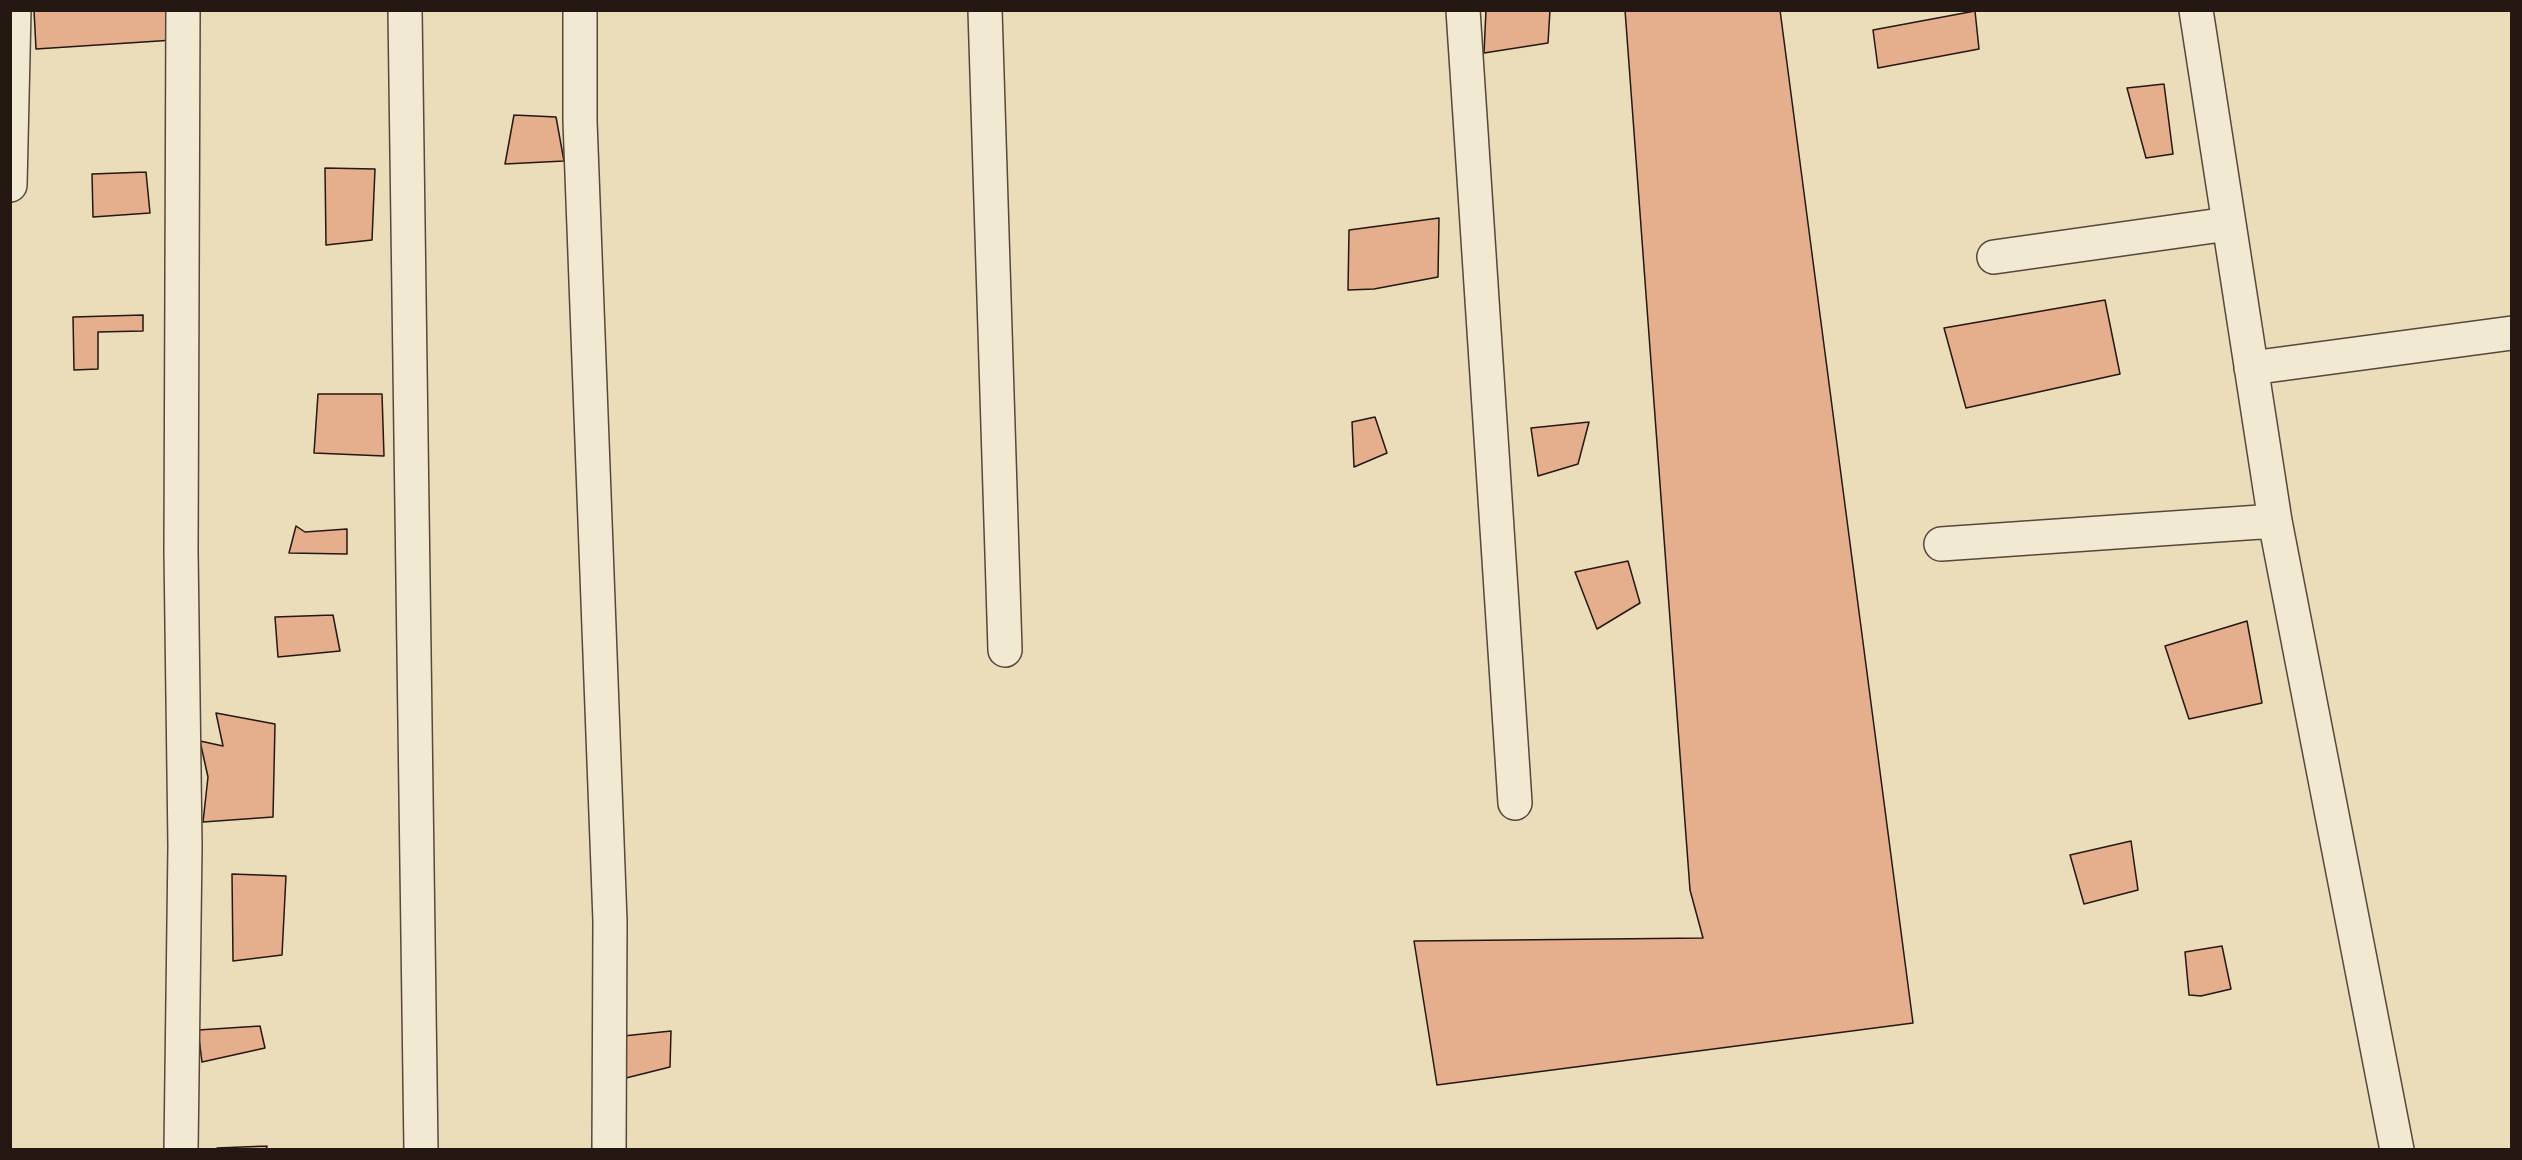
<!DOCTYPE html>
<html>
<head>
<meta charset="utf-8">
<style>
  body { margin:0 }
  #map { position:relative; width:2522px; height:1160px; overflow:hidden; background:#ebddba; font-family:"Sorts Mill Goudy",serif }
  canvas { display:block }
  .frame { position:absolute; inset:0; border:12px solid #251712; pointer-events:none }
</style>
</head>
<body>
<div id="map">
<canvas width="2522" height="1160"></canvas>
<div class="frame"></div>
</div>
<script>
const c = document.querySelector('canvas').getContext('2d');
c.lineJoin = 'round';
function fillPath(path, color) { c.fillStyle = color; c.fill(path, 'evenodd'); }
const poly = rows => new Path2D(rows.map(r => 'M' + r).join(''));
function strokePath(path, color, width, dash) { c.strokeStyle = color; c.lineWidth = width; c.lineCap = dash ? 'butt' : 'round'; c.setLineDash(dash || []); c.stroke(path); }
const building = poly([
  [34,10,172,10,174,40,36,49,34,10],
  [1486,10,1550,10,1548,43,1484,53,1486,10],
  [1625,10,1780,10,1913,1023,1437,1085,1414,941,1703,938,1690,890,1625,10],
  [1975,11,1979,49,1878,68,1873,30,1975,11],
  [2164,84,2173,154,2146,158,2127,88,2164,84],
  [514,115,556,117,564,161,505,164,514,115],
  [325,168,375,169,372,240,326,245,325,168],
  [146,172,150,213,93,217,92,174,146,172],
  [1439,218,1438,277,1374,289,1348,290,1349,230,1439,218],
  [2105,300,2120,374,1966,408,1944,328,2105,300],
  [143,315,143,331,98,332,98,369,74,370,73,317,143,315],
  [318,394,382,394,384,456,314,453,318,394],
  [1375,417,1387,453,1354,467,1352,422,1375,417],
  [1589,422,1578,464,1538,476,1531,428,1589,422],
  [296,526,305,532,347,529,347,554,289,553,296,526],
  [1628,561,1640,603,1597,629,1575,572,1628,561],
  [333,615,340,651,278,657,275,617,333,615],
  [2247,621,2262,703,2189,719,2165,646,2247,621],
  [216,713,275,724,273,817,203,822,208,777,200,741,223,746,216,713],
  [2131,841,2138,890,2084,904,2070,855,2131,841],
  [232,874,286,876,282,955,233,961,232,874],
  [2222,946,2231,989,2201,996,2189,995,2185,952,2222,946],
  [260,1026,265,1048,202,1062,198,1030,260,1026],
  [671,1031,670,1067,626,1078,623,1036,671,1031],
  [267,1146,266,1150,216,1150,217,1148,267,1146]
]);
const minor = poly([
  [405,10,421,1150],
  [580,10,580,121,610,921,609,1150],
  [985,10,1005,650],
  [1463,10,1515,803],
  [2196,10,2275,521,2397,1150],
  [10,185,14,10],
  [1994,257,2228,224],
  [2251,368,2512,333],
  [1941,544,2275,521],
  [181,1150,185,846,181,551,183,10]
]);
fillPath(building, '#e5ae8c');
strokePath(building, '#251712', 1.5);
strokePath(minor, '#56483c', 36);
strokePath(minor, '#f2e9d2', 33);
</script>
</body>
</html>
